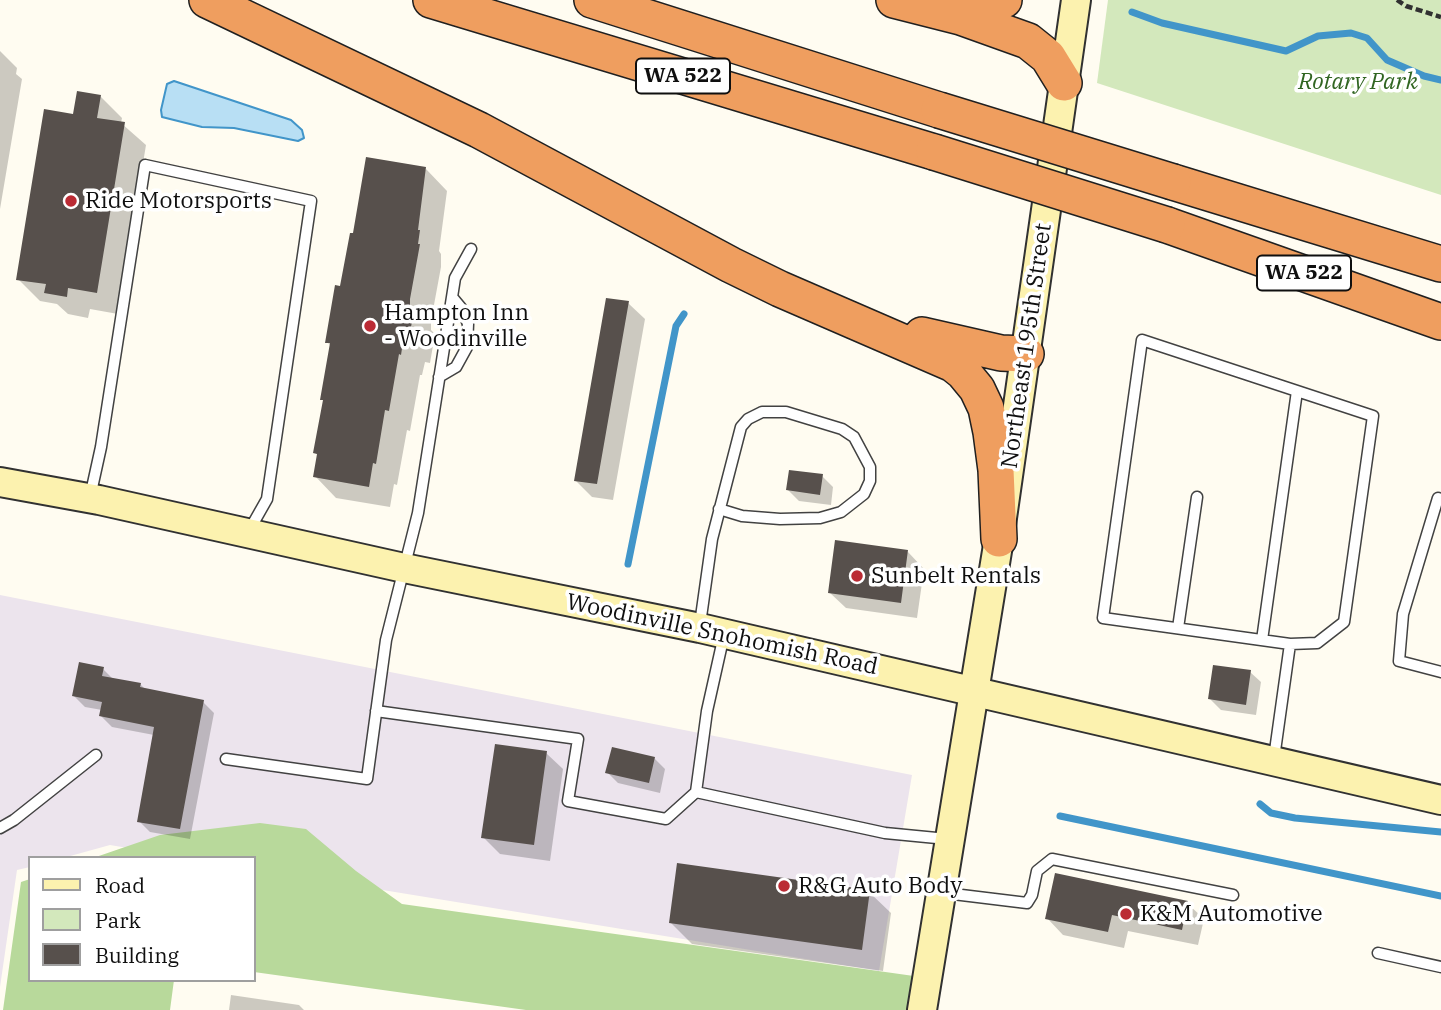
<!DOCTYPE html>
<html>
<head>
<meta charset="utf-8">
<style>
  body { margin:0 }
  #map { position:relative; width:1441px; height:1010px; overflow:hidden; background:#fffcf1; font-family:"IBM Plex Serif",serif }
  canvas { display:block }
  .legend { position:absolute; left:28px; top:856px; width:228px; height:126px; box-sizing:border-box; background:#fff; border:2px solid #9f9f9f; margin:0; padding:9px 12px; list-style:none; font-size:21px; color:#0f0f0f }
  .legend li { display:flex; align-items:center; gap:14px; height:35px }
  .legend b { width:35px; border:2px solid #9f9f9f }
</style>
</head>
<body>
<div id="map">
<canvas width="1441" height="1010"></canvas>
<ul class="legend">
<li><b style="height:9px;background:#fcf2af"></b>Road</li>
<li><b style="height:19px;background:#d3e8bc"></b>Park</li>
<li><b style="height:19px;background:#57504c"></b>Building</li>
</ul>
</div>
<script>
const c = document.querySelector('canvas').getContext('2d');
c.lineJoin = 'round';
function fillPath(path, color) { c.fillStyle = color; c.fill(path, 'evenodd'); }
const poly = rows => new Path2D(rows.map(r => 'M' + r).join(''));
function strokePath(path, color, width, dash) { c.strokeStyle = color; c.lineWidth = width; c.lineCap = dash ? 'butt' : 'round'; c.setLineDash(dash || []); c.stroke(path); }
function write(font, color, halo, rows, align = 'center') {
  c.font = font + ' "IBM Plex Serif",serif'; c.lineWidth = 7; c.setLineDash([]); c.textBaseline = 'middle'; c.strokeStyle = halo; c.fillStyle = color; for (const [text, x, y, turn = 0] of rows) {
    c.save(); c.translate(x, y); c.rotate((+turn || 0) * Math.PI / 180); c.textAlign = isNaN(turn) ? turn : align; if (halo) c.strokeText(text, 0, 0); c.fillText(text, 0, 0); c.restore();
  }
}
const industrial = poly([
  [0,595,912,775,879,971,254,869,254,858,187,858,110,845,63,858,30,858,30,867,17,870,0,987]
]);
const green = poly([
  [1108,0,1441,0,1441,195,1097,83]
]);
const forest = poly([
  [260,823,306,829,356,871,402,904,928,978,922,1010,526,1010,254,972,254,858,93,858,160,835],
  [30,879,30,980,174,980,170,1010,3,1010,21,882]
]);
const water = poly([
  [174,81,291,120,302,130,304,138,298,141,234,128,202,127,162,117,161,110,167,84,174,81]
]);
const shadow = poly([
  [0,51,17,68,16,74,22,79,0,209],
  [100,96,122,118,121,123,146,145,118,314,90,309,88,318,68,314,57,304,40,301,18,279,74,116],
  [426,169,447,191,439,251,441,254,441,267,431,321,431,330,435,334,430,363,425,362,422,375,420,375,410,431,407,430,397,485,394,484,390,507,336,498,315,476,318,455,315,452,324,402,322,399,331,346,327,342,342,288],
  [628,303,645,319,613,500,592,497,575,480],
  [822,476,833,487,831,505,799,501,788,490],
  [908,552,924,569,917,618,846,608,829,592],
  [103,669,113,679,140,684,146,690,203,702,214,713,190,839,150,832,139,821,154,735,112,727,101,716,102,710,85,707,74,696],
  [1250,672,1261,682,1256,715,1221,710,1210,699],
  [546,753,563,769,550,861,500,854,483,837],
  [654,758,665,769,660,793,618,783,607,772],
  [869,892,891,913,883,971,692,944,671,923],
  [1187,903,1204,919,1198,945,1128,931,1124,948,1063,935,1047,918],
  [231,995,299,1005,304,1010,229,1010]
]);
const stream = poly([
  [1132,12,1162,23,1286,51,1318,36,1351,33,1367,38,1387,60,1424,76,1441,80],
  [628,564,676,326,684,314],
  [1260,804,1271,813,1295,818,1441,832],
  [1060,816,1441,896]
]);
const building = poly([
  [77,91,101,95,97,118,125,122,97,293,68,288,67,297,44,293,46,284,16,280,44,109,73,114],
  [366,157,426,167,418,230,420,230,418,244,420,244,410,299,410,310,414,311,408,343,403,342,401,355,399,354,389,411,385,410,376,464,373,463,369,487,313,477,317,454,313,453,323,400,320,400,330,343,325,343,335,285,340,286,350,233,353,233],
  [606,298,629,301,597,484,574,481],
  [789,470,823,474,820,495,786,490],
  [835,540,908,550,901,603,828,593],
  [79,662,104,667,102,676,141,683,140,687,204,700,180,829,137,822,154,727,99,716,102,702,72,696],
  [1213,665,1251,670,1246,705,1208,699],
  [495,744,547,751,534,845,481,838],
  [612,747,655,757,649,783,605,773],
  [677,863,870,890,862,950,669,923],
  [1055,873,1188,901,1182,930,1112,915,1108,932,1045,919]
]);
const path = poly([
  [1397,0,1406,6,1441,17]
]);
const lane = poly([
  [1142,340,1373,416,1344,622,1317,643,1290,644,1103,618,1142,340],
  [439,377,456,367,467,347,468,324,462,309,452,297],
  [90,497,101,447,145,165,311,201,267,499,250,529],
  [1441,499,1438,498,1403,614,1399,661,1441,672],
  [700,624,712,539,741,427,748,419,762,412,786,412,842,429,854,437,870,467,870,481,864,494,841,512,820,518,780,519,742,516,719,509],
  [1178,628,1197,497],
  [724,635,707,711,696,792,885,833,947,839],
  [1262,640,1297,391],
  [376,711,578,739,568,801,666,819,696,792],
  [1274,758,1290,644],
  [226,759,367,779,386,640,418,513,455,278,471,249],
  [0,828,14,820,96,755],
  [945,893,1027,903,1032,895,1037,871,1052,859,1233,895],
  [1378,953,1441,967]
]);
const secondary = poly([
  [0,482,99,500,404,568,700,628,1441,800],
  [922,1010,999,539,1076,0]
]);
const highway = poly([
  [207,0,479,130,731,265,780,289,953,364,963,372,977,389,986,408,991,432,996,470,999,539],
  [431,0,934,152],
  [592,0,939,110],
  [894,0,961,17,1028,41,1048,57,1064,83],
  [961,17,1004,0],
  [1173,182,1441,264],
  [1167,225,1441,322],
  [922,335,1001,353,1026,354]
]);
const highwayBridge = poly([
  [939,110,1173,182],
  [934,152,1167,225]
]);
const markers = [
  [71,201,7,"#bb2b34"],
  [370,326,7,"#bb2b34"],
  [857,576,7,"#bb2b34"],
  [784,886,7,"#bb2b34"],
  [1126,914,7,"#bb2b34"]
];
const shields = [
  [683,76,94],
  [1304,273,94]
];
const shieldNames = [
  ["WA 522",683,76],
  ["WA 522",1304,273]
];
const parkNames = [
  ["Rotary Park",1358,82]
];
const poiNames = [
  ["Ride Motorsports",85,201],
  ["Hampton Inn",384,313],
  ["- Woodinville",384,339],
  ["Sunbelt Rentals",871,576],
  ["R&G Auto Body",798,886],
  ["K&M Automotive",1140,914]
];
const streetNames = [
  ["Northeast 195th Street",1027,346,-82],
  ["Woodinville Snohomish Road",722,635,12]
];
fillPath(industrial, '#ece4ed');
fillPath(green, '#d3e8bc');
fillPath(forest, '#b8d99b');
fillPath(water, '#b8dff4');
strokePath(water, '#4195c9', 2);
fillPath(shadow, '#0003');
strokePath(stream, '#4195c9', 7);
fillPath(building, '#57504c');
strokePath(lane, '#424242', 13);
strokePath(secondary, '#313131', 32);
strokePath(highway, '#202020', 38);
strokePath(path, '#313131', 4.5, [7, 3.5]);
strokePath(lane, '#fff', 10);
strokePath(secondary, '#fcf2af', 28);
strokePath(highway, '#ef9e5f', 35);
strokePath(highwayBridge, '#202020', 38, []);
strokePath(highwayBridge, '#ef9e5f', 35);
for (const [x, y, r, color] of markers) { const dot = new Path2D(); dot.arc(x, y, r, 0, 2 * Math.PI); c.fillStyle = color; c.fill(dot); strokePath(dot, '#fff', 2.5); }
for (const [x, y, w] of shields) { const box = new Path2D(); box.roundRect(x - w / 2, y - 17.5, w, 35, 5); c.fillStyle = '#fff'; c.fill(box); strokePath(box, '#0f0f0f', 2); }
write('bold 21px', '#0f0f0f', null, shieldNames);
write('italic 23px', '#306521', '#fff', parkNames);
write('23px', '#0f0f0f', '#fff', poiNames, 'left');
write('23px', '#0f0f0f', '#fff', streetNames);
</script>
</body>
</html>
